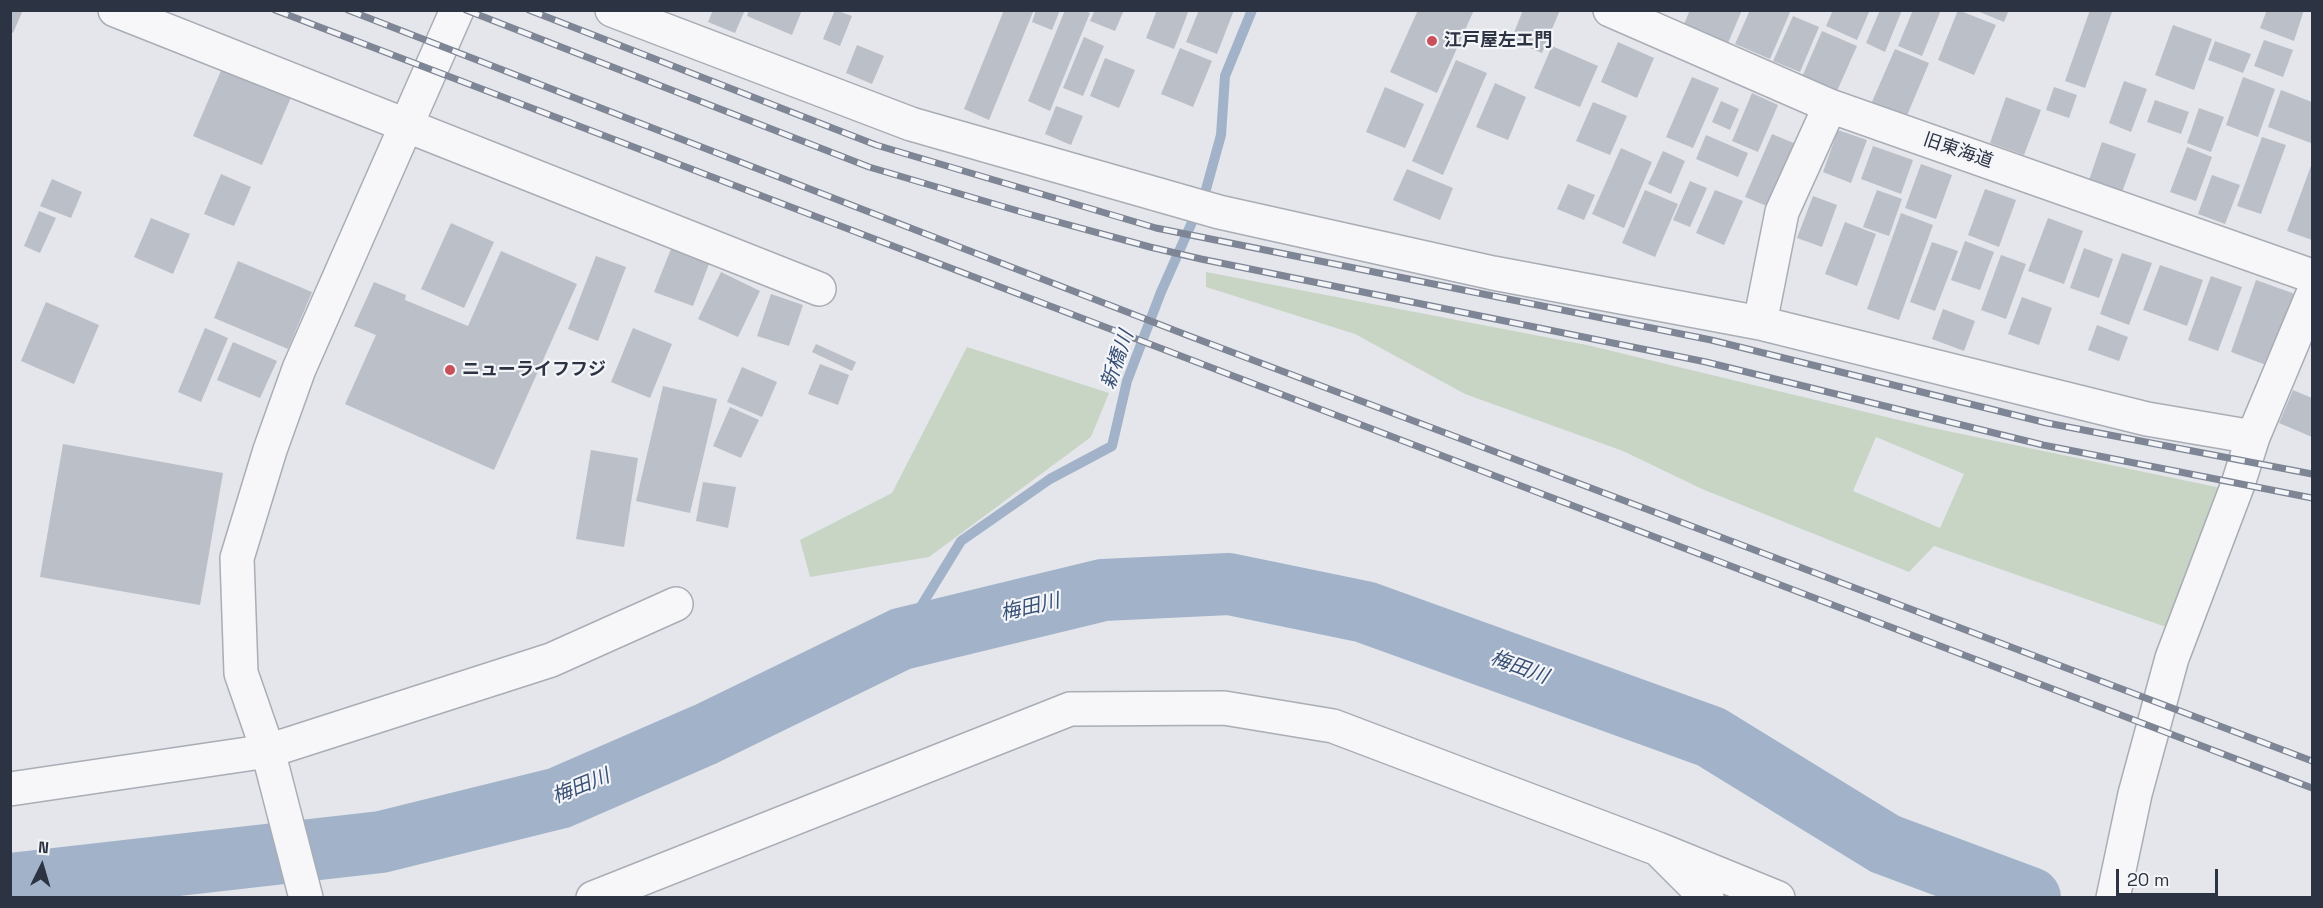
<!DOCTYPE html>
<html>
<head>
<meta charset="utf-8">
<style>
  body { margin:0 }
  #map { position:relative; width:2323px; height:908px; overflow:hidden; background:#e4e6eb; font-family:"Space Grotesk",sans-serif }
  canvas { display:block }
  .frame { position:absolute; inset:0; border:12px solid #2c3343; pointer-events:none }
  .north { position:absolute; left:12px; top:836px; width:60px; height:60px; -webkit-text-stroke:4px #f4f5f8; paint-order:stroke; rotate:5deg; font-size:16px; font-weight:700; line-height:24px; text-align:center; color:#2c3343 }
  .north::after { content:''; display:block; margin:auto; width:21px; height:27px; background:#2c3343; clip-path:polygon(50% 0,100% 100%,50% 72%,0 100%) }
  .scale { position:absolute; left:2116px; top:869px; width:102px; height:27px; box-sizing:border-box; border:3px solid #2c3343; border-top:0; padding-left:8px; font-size:18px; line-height:21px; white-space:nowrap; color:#2c3343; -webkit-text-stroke:4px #f4f5f8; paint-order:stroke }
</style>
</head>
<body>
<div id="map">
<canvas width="2323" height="908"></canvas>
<div class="frame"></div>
<div class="north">N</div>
<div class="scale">20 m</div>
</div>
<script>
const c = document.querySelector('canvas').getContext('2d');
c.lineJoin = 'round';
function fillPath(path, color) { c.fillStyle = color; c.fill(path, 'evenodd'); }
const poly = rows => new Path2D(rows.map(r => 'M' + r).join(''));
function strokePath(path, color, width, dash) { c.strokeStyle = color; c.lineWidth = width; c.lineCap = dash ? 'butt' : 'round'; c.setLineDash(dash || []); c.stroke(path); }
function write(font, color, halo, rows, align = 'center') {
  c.font = font + ' "Space Grotesk","Noto Sans JP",sans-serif'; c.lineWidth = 4.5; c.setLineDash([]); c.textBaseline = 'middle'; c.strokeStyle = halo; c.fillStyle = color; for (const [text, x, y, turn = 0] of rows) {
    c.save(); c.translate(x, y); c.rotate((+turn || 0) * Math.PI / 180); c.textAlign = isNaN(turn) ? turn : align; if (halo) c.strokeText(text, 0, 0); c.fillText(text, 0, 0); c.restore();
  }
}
const green = poly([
  [1206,272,1587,345,1928,427,2226,489,2172,629,1934,546,1909,572,1702,489,1623,451,1465,394,1355,334,1206,287],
  [1876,437,1964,474,1940,528,1853,491],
  [967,347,1109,393,1091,437,929,557,810,577,800,540,892,493]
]);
const stream = poly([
  [901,639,961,541,1050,479,1112,446,1127,381,1161,292,1205,193,1221,135,1225,76,1252,10]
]);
const river = poly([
  [10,884,381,842,559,798,706,734,901,639,1103,590,1229,584,1365,612,1711,737,1885,844,2030,898]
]);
const building = poly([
  [10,10,23,10,13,33,10,31],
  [713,10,745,10,735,33,708,22],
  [749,10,802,10,792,35,747,16],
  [835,10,852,16,840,46,823,39],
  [1004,10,1033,12,989,120,964,109],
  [1036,10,1060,10,1052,30,1032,22],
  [1065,10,1082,10,1090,13,1050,111,1028,101],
  [1095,10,1124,10,1115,31,1090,21],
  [1157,10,1189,10,1174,49,1146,38],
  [1199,10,1234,10,1217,54,1186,42],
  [1418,10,1474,10,1437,93,1390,72],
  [1523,10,1560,10,1542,53,1511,40],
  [1690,10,1742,10,1728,43,1684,24],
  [1750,10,1791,10,1770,59,1735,44],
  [1833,10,1870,10,1857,40,1826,26],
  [1880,10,1902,10,1885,52,1866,43],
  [1913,10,1941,10,1922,56,1898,46],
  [1958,10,1996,25,1974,75,1938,60],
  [1975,10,2009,10,2004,22],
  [2090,10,2112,12,2085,88,2065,81],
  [2267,10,2304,10,2294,41,2260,28],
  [1793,16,1819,27,1800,72,1773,61],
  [2173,25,2212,39,2194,90,2155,75],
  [1822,31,1857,46,1837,91,1802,77],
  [1084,37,1104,46,1083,96,1063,88],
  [2264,40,2293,50,2283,77,2254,66],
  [2215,41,2251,54,2243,73,2208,60],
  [1618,42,1654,58,1637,98,1601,82],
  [857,45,884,56,872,84,846,73],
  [1552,46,1598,66,1580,107,1534,88],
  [1180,48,1212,61,1193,107,1161,94],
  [1895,49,1929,63,1906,118,1871,104],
  [1105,58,1135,70,1119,108,1090,96],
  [1456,60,1487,73,1443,175,1412,161],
  [223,66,292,95,262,165,193,136],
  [1692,77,1719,88,1693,148,1666,137],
  [2243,77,2275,89,2258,137,2226,125],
  [2124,81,2147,89,2131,132,2109,123],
  [1495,83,1526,97,1508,140,1476,127],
  [1385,87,1424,104,1405,148,1366,132],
  [2054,87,2077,95,2069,118,2046,110],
  [2281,90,2312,102,2312,138,2311,143,2268,127],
  [1752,93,1778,105,1758,152,1732,141],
  [2006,97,2041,110,2024,155,1990,143],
  [2155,100,2189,112,2181,134,2147,122],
  [1721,101,1739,109,1730,130,1712,122],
  [1593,102,1627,116,1610,155,1576,141],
  [1056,106,1083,116,1071,145,1045,134],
  [2199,108,2224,117,2211,152,2187,143],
  [1838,130,1867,140,1851,183,1823,172],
  [1772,134,1796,144,1769,207,1745,197],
  [1706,135,1748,153,1738,177,1696,159],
  [2262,137,2286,145,2261,214,2237,206],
  [2102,142,2136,154,2121,195,2088,183],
  [1873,146,1913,160,1901,194,1861,179],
  [2187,147,2212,157,2196,201,2170,192],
  [1621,148,1652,162,1624,228,1592,214],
  [1663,151,1685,161,1671,194,1648,184],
  [2312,163,2312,240,2287,231],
  [1921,164,1952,175,1936,219,1905,208],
  [1407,169,1453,188,1440,220,1393,200],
  [221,174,251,187,234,226,204,214],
  [2212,175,2240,185,2225,224,2198,214],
  [52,179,82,192,71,218,40,206],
  [1690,181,1707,188,1690,227,1673,220],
  [1568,184,1595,195,1584,220,1557,209],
  [1985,189,2016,200,1999,247,1968,235],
  [1645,190,1678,204,1655,257,1622,243],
  [1715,190,1743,201,1724,245,1696,233],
  [1877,190,1902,199,1889,236,1863,227],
  [1813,196,1837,205,1822,247,1797,238],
  [39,211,56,218,40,253,24,246],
  [1901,213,1933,225,1899,320,1867,309],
  [151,218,190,234,173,274,134,257],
  [2048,218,2083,231,2064,284,2028,271],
  [1845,222,1876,234,1857,286,1825,274],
  [451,223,494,242,464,308,421,289],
  [674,241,712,256,693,306,654,292],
  [1965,241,1994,252,1980,290,1951,280],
  [1932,242,1958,251,1935,311,1910,302],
  [2084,248,2113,259,2099,298,2070,288],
  [501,251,577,284,494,470,345,404,376,335,354,326,374,282,406,295,405,300,468,326],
  [2122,253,2152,263,2129,325,2100,314],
  [2001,255,2026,264,2006,319,1981,310],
  [596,256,626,267,598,341,568,329],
  [238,261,312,292,288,349,214,318],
  [2160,265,2203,280,2187,326,2143,310],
  [721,272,760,291,738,337,698,319],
  [2211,276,2242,287,2218,351,2188,340],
  [2256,280,2295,294,2269,366,2231,352],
  [771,294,803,305,789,346,757,336],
  [2022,297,2052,308,2039,345,2008,334],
  [46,302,99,325,74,384,21,361],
  [1943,309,1975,321,1964,351,1932,339],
  [2097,325,2128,337,2119,361,2088,350],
  [205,328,228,338,201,402,178,392],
  [633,328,672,344,650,398,611,382],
  [233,342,277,361,260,398,217,380],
  [816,344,856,362,852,371,812,352],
  [820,364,849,375,838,405,808,394],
  [742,367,777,382,762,417,727,402],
  [663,386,717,399,690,513,636,501],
  [2293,390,2312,398,2312,437,2279,423],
  [730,407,759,420,741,458,713,446],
  [63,444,223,473,200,605,40,577],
  [591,450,638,458,624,547,576,539],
  [703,482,736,487,728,528,696,521]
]);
const minor = poly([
  [115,10,819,289],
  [612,10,911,124,1219,212,1493,273,1760,323,2147,419,2253,437],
  [1610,10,1830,106,2312,276],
  [1760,323,1782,212,1830,106],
  [10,789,268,751,551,660,676,604],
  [306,898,268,751,241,673,237,558,270,450,299,369,457,10],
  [593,898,1070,709,1224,708,1333,726,1658,849],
  [1707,898,1658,849,1778,898],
  [2113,898,2135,794,2172,658,2238,484,2253,437,2312,296]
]);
const rail = poly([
  [275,10,2312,788],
  [348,10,1184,334,2312,761],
  [466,10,869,167,1025,213,1150,247,1201,259,1706,362,2043,445,2312,498],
  [529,10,876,145,1156,228,1711,340,2047,423,2312,474]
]);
const markers = [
  [1432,41,6,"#c9505b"],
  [450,370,6,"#c9505b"]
];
const poiNames = [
  ["江戸屋左エ門",1444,41],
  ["ニューライフフジ",462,370]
];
const streetNames = [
  ["旧東海道",1958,151,19]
];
const waterNames = [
  ["新橋川",1118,360,-71],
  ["梅田川",1030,608,-13],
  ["梅田川",1519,668,20],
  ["梅田川",581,787,-22]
];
fillPath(green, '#c8d5c5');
strokePath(stream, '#a1b2c9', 10);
strokePath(river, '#a1b2c9', 62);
fillPath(building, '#bbbfc8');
strokePath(minor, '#a9adb5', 36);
strokePath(minor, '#f7f7f9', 33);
strokePath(rail, '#7e8594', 7);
strokePath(rail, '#f4f5f8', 4.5, [14]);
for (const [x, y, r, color] of markers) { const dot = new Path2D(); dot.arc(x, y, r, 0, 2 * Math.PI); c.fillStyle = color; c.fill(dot); strokePath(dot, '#f4f5f8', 2); }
write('bold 18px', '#2c3343', '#f4f5f8', poiNames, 'left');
write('18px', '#2c3343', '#f4f5f8', streetNames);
write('italic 20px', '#385076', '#f4f5f8', waterNames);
</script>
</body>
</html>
